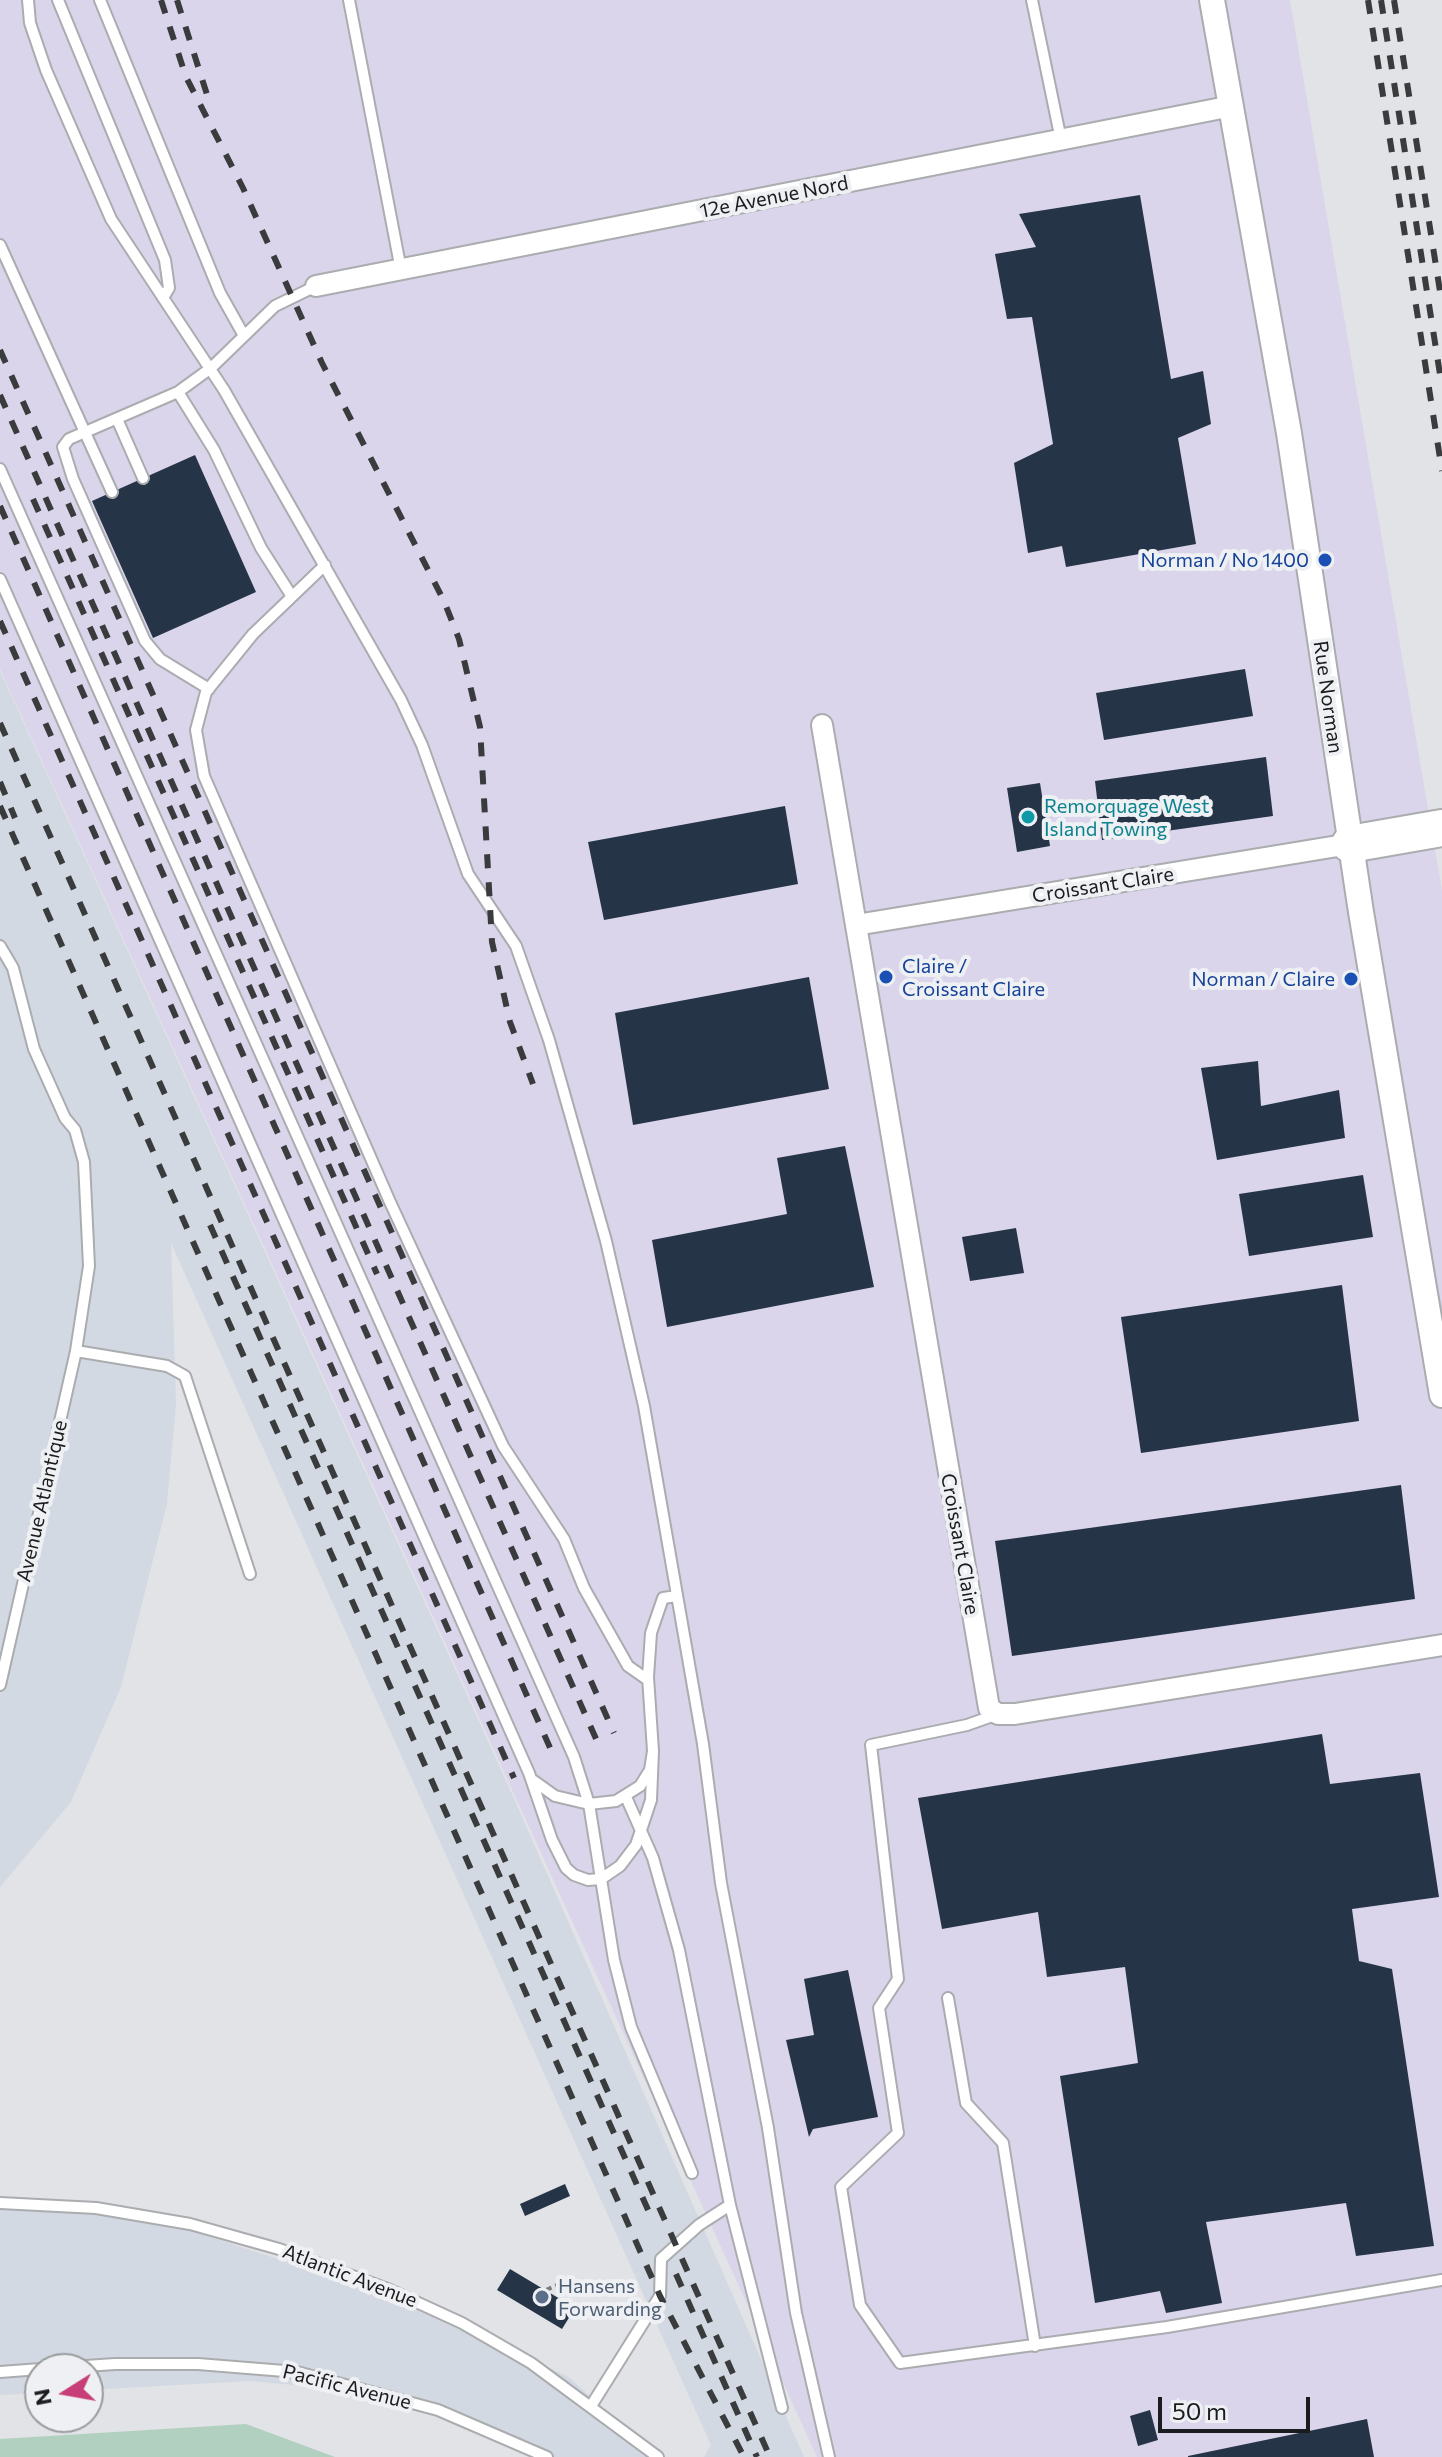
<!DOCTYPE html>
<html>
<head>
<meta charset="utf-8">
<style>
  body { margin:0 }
  #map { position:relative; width:1442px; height:2457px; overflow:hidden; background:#e1e3e6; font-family:Commissioner,sans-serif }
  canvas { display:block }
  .north { position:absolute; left:24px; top:2353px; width:80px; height:80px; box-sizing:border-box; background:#eef0f3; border:2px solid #9a9b9d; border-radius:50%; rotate:259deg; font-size:22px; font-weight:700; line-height:32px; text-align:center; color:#1b1c1d }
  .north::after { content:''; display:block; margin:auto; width:28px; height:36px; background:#c83e78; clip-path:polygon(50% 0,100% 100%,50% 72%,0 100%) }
  .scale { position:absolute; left:1158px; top:2397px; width:152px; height:36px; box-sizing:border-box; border:4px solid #1b1c1d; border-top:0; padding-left:10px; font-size:24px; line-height:28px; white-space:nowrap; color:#1b1c1d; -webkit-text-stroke:6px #eef0f3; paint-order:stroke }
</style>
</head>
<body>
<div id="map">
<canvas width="1442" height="2457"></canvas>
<div class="north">N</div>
<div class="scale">50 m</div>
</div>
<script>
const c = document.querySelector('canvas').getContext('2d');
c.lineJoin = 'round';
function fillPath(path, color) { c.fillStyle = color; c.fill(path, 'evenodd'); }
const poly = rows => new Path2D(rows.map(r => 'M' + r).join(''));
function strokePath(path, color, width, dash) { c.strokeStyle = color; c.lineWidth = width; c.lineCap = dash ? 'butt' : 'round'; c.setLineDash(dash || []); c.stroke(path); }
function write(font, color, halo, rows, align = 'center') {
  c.font = font + ' Commissioner,sans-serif'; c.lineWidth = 8; c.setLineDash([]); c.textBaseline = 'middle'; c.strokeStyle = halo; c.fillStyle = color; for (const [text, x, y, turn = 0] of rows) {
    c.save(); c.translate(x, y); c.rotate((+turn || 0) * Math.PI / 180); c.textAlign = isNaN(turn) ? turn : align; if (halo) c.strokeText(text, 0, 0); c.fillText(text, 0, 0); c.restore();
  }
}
const industrial = poly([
  [0,0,1290,0,1442,891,1442,2457,817,2457,0,669]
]);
const built = poly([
  [0,671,508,1785,804,2457,704,2457,711,2445,171,1243,176,1404,167,1504,121,1687,71,1802,0,1887],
  [0,2200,169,2224,425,2306,570,2378,656,2457,551,2457,540,2447,414,2396,249,2381,88,2390,88,2369,40,2369,40,2393,0,2395]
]);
const green = poly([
  [246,2424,335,2457,0,2457,0,2439]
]);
const building = poly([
  [1140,195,1171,379,1203,371,1211,424,1178,438,1196,544,1066,567,1062,546,1028,553,1014,463,1053,444,1032,317,1007,319,995,254,1036,247,1019,214],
  [195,455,256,592,153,638,92,501],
  [1245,669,1253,716,1104,740,1096,693],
  [1266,757,1273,816,1102,840,1095,781],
  [1040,783,1050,846,1017,852,1007,788],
  [785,806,798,884,604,920,588,842],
  [809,977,829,1089,633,1125,615,1013],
  [1258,1061,1261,1106,1339,1090,1345,1138,1217,1160,1201,1068],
  [845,1146,874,1287,667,1327,652,1240,787,1214,777,1158],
  [1363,1175,1373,1237,1249,1256,1239,1194],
  [1016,1228,1024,1273,970,1281,962,1237],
  [1342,1285,1359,1421,1141,1453,1121,1317],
  [1401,1485,1415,1599,1012,1656,995,1541],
  [1322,1734,1330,1784,1420,1773,1439,1897,1352,1909,1359,1961,1392,1969,1434,2246,1356,2256,1346,2203,1206,2222,1222,2303,1166,2313,1160,2291,1095,2303,1060,2076,1138,2063,1125,1967,1047,1977,1038,1912,942,1929,918,1798],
  [848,1970,878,2117,813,2129,809,2137,786,2040,814,2035,804,1979],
  [565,2184,570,2196,525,2216,520,2204],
  [510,2269,575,2308,562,2329,497,2290],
  [1150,2410,1158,2440,1138,2446,1130,2416],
  [1367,2419,1374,2457,1188,2457,1188,2456]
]);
const path = poly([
  [546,2290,573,2278]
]);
const service = poly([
  [28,0,30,23,46,70,111,219,224,390,401,700,422,745,468,874,516,946,549,1040,606,1241,644,1406,703,1744,721,1883,768,2128,796,2313,829,2457],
  [58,0,165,260,169,288,163,298],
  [100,0,220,293,243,334],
  [349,0,401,270],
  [1032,0,1061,140],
  [0,245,112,492],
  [178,392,214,450,261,548,291,595],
  [117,419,143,478],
  [0,469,574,1757,589,1804,614,1960,631,2027,692,2173],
  [325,565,253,634,206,692,196,730,204,776,390,1202,503,1446,564,1539,584,1588,628,1666,648,1680],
  [0,579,529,1773,552,1840,566,1868,574,1875,588,1880,601,1879,620,1866,636,1845,651,1800,653,1751],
  [209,689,160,659,145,641,73,479,63,447,69,439,178,392,211,368,275,306,316,286],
  [0,946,13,968,34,1049,65,1118,75,1130,84,1162,89,1266,76,1351],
  [0,1685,76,1351,167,1366,185,1376,250,1574],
  [998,1714,967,1725,871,1745,898,1979,879,2008,898,2133,841,2187,860,2305,900,2363,1167,2327,1442,2280],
  [534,1781,555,1796,589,1804,616,1801,640,1786,650,1770,653,1751,648,1677,651,1633,663,1598,677,1596],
  [626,1797,653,1858,679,1950,730,2205,782,2408],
  [948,1998,966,2103,1003,2143,1035,2346],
  [0,2203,96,2208,190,2224,279,2249,388,2289,462,2323,531,2363,658,2457],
  [41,2369,115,2364,198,2364,297,2372,438,2410,547,2457],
  [0,2372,40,2369],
  [591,2406,660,2296,661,2259,699,2225,730,2205]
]);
const minor = poly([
  [316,286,1232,106],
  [822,725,989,1708,998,1714,1015,1714,1442,1645],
  [856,925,1350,844]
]);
const tertiary = poly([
  [1212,0,1289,433,1361,912,1442,1395]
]);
const motorway = poly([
  [1350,844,1442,828]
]);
const rail = poly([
  [161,0,186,77,243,188,322,363,444,601,459,639,480,727,492,942,510,1022,533,1084],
  [177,0,210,104],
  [1368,0,1442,471],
  [1381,0,1442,387],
  [1394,0,1442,304],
  [0,350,614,1733],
  [0,395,597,1741],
  [33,499,377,1274],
  [0,506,555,1759],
  [0,621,514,1778],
  [0,723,770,2457],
  [0,782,15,818],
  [0,806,660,2296,744,2457],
  [210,1225,649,2212],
  [676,2274,757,2457]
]);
const markers = [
  [1325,560,8,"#1a4fb4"],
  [1028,817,8,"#0f9aa8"],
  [886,977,8,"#1a4fb4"],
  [1351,979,8,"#1a4fb4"],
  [542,2297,8,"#5c6f8a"]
];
const streetNames = [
  ["12e Avenue Nord",774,197,-11],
  ["Rue Norman",1328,697,82],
  ["Croissant Claire",1103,885,-9],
  ["Avenue Atlantique",42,1501,-77],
  ["Croissant Claire",960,1544,80],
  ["Atlantic Avenue",350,2276,21],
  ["Pacific Avenue",347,2387,14]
];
const transitNames = [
  ["Norman / No 1400",1309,560],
  ["Claire /",902,966,"left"],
  ["Croissant Claire",902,989,"left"],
  ["Norman / Claire",1335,979]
];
const cultureNames = [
  ["Remorquage West",1044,806],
  ["Island Towing",1044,829]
];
const serviceNames = [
  ["Hansens",558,2286],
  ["Forwarding",558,2309]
];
fillPath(industrial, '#dad5eb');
fillPath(built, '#d3d9e2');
fillPath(green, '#b2d0bf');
fillPath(building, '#263448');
strokePath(service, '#abacaf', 14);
strokePath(minor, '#abacaf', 24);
strokePath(tertiary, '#abacaf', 28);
strokePath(motorway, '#abacaf', 40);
strokePath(path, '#7b7c7e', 4, [6, 4]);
strokePath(service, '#fff', 10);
strokePath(minor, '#fff', 20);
strokePath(tertiary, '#fff', 24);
strokePath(motorway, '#fff', 36);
strokePath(rail, '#3a3b3d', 6, [14, 14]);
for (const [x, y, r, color] of markers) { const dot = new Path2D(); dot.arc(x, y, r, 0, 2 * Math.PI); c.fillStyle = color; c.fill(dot); strokePath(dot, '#eef0f3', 3); }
write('20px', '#1b1c1d', '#eef0f3', streetNames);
write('20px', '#164399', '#eef0f3', transitNames, 'right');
write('20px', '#0d838f', '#eef0f3', cultureNames, 'left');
write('20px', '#4e5e75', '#eef0f3', serviceNames, 'left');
</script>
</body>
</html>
